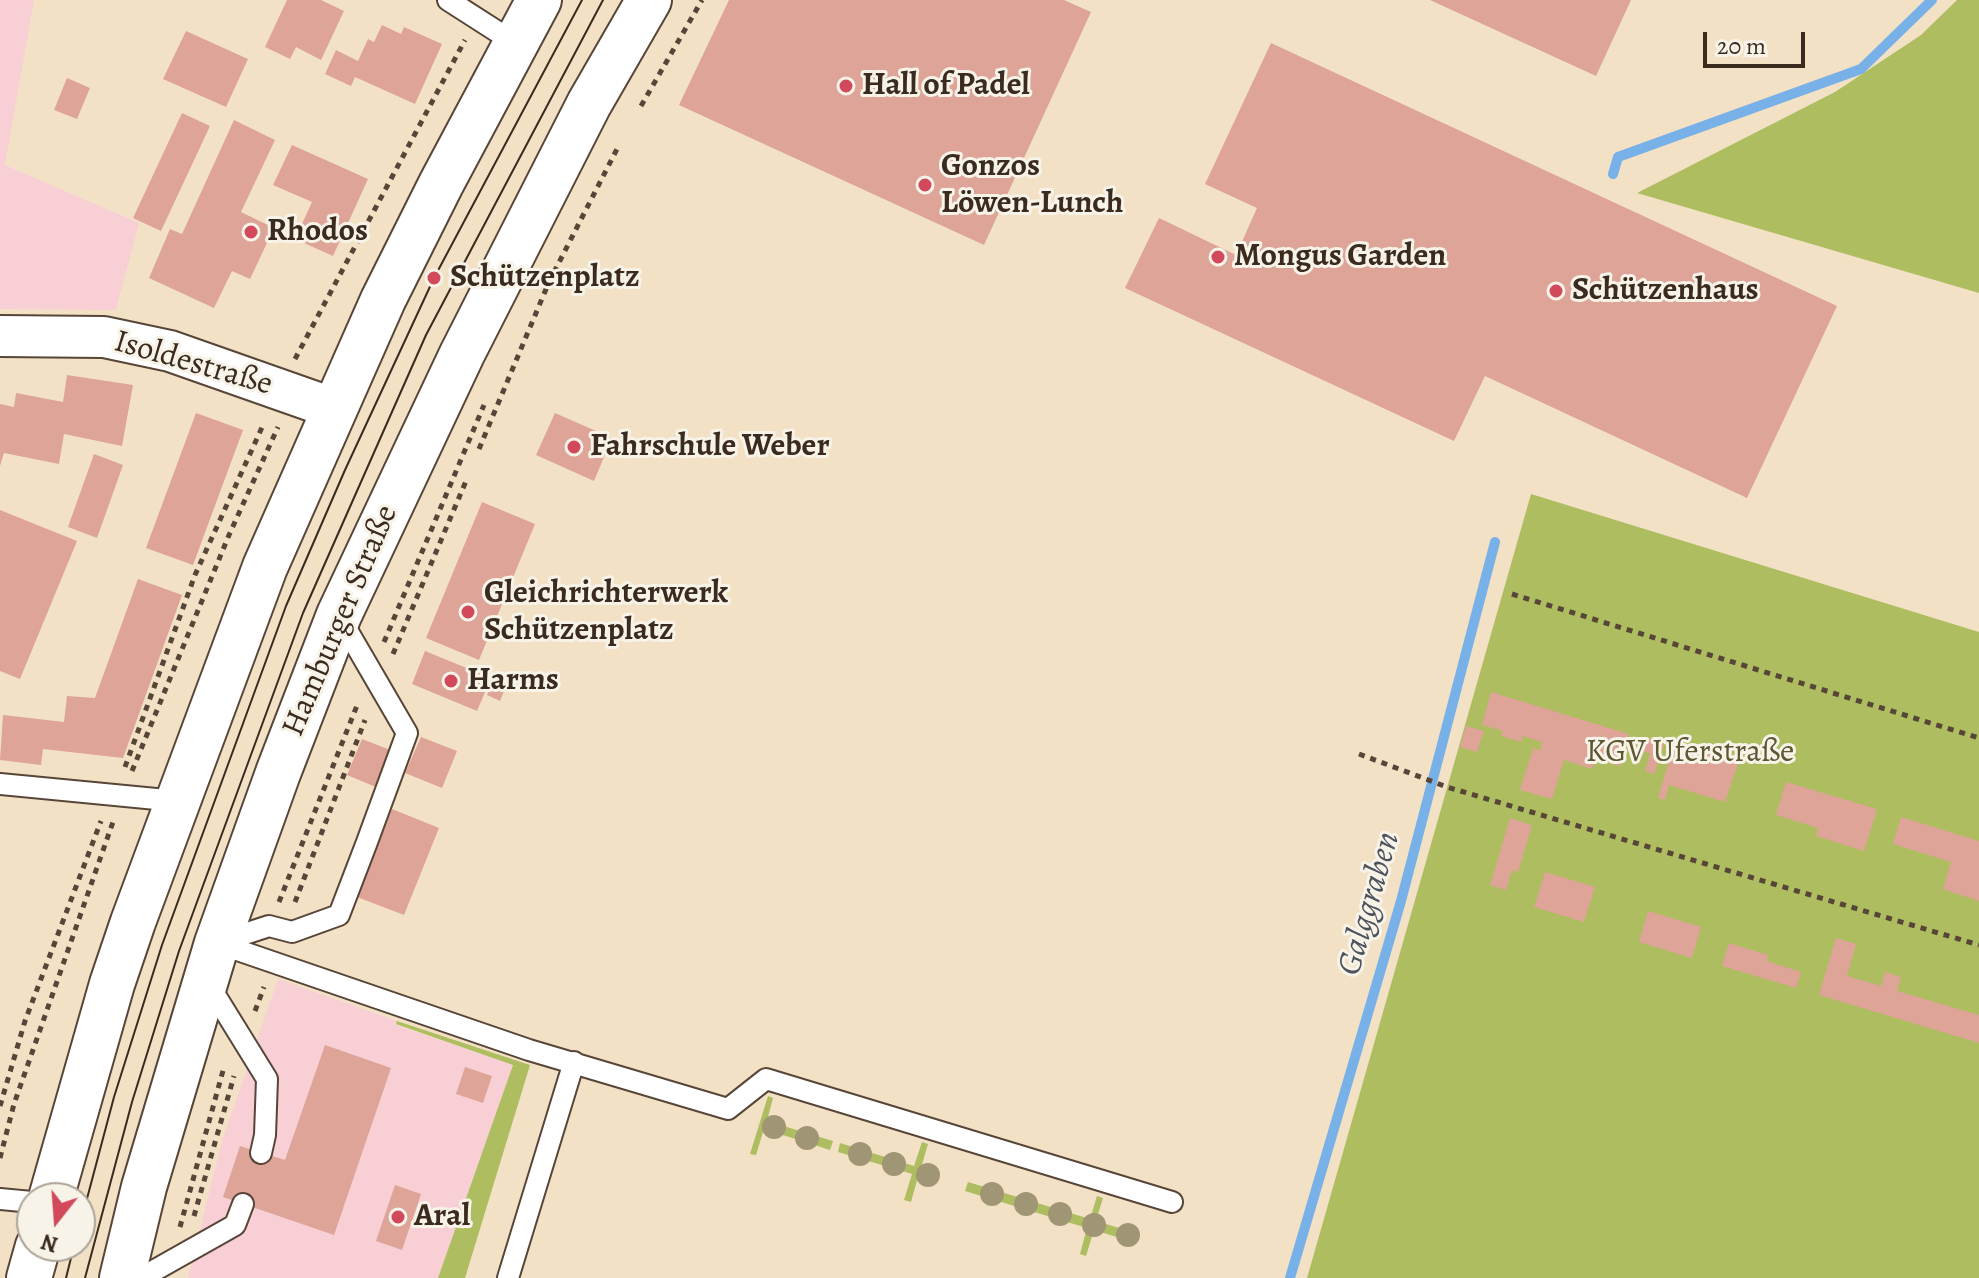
<!DOCTYPE html>
<html>
<head>
<meta charset="utf-8">
<style>
  body { margin:0 }
  #map { position:relative; width:1979px; height:1278px; overflow:hidden; background:#f3e1c6; font-family:Alegreya,serif }
  canvas { display:block }
  .north { position:absolute; left:16px; top:1182px; width:80px; height:80px; box-sizing:border-box; background:#f7f3e8; border:2px solid #aca397; border-radius:50%; rotate:197deg; font-size:22px; font-weight:700; line-height:32px; text-align:center; color:#3b2a1e }
  .north::after { content:''; display:block; margin:auto; width:28px; height:36px; background:#d1495b; clip-path:polygon(50% 0,100% 100%,50% 72%,0 100%) }
  .scale { position:absolute; left:1703px; top:32px; width:102px; height:36px; box-sizing:border-box; border:4px solid #3b2a1e; border-top:0; padding-left:10px; font-size:24px; line-height:28px; white-space:nowrap; color:#3b2a1e; -webkit-text-stroke:6px #f7f3e8; paint-order:stroke }
</style>
</head>
<body>
<div id="map">
<canvas width="1979" height="1278"></canvas>
<div class="north">N</div>
<div class="scale">20 m</div>
</div>
<script>
const c = document.querySelector('canvas').getContext('2d');
c.lineJoin = 'round';
function fillPath(path, color) { c.fillStyle = color; c.fill(path, 'evenodd'); }
const poly = rows => new Path2D(rows.map(r => 'M' + r).join(''));
function strokePath(path, color, width, dash) { c.strokeStyle = color; c.lineWidth = width; c.lineCap = dash ? 'butt' : 'round'; c.setLineDash(dash || []); c.stroke(path); }
function write(font, color, halo, rows, align = 'center') {
  c.font = font + ' Alegreya,serif'; c.lineWidth = 6; c.setLineDash([]); c.textBaseline = 'middle'; c.strokeStyle = halo; c.fillStyle = color; for (const [text, x, y, turn = 0] of rows) {
    c.save(); c.translate(x, y); c.rotate((+turn || 0) * Math.PI / 180); c.textAlign = isNaN(turn) ? turn : align; if (halo) c.strokeText(text, 0, 0); c.fillText(text, 0, 0); c.restore();
  }
}
const built = poly([
  [0,0,34,0,5,165,139,223,116,310,0,309],
  [278,979,397,1021,396,1025,513,1065,438,1278,188,1278,222,1141]
]);
const green = poly([
  [1957,0,1979,0,1979,293,1637,193,1835,92,1921,35],
  [1531,494,1979,632,1979,1278,1307,1278],
  [397,1021,530,1065,465,1278,438,1278,513,1065,396,1024],
  [768,1096,773,1098,767,1121,833,1141,830,1150,764,1129,756,1155,750,1154],
  [922,1142,928,1144,921,1168,938,1173,935,1182,918,1177,911,1202,904,1200,912,1174,838,1152,840,1143,914,1166],
  [968,1182,1090,1219,1097,1196,1103,1198,1096,1221,1139,1234,1136,1243,1094,1230,1086,1256,1080,1254,1087,1228,965,1191]
]);
const stream = poly([
  [1613,174,1618,157,1861,69,1932,0],
  [1290,1278,1401,901,1495,542]
]);
const building = poly([
  [287,0,321,0,344,11,321,60,296,47,290,59,265,47],
  [729,0,1064,0,1091,12,984,245,679,105],
  [1430,0,1631,0,1596,76],
  [382,25,401,34,404,27,442,44,415,104,355,77,351,86,325,74,336,50,358,61,368,39,374,42],
  [186,31,248,59,226,107,163,79],
  [1271,43,1837,306,1747,498,1485,376,1454,441,1125,288,1159,218,1236,255,1257,208,1205,184],
  [67,78,90,88,77,119,54,110],
  [182,113,210,126,161,231,133,218],
  [234,120,275,140,241,212,274,228,250,279,232,271,214,308,149,278,170,229,182,234],
  [292,145,368,179,333,256,295,239,312,202,273,185],
  [67,375,133,385,122,446,64,434,59,464,4,453,0,466,0,404,14,407,16,393,63,402],
  [196,413,243,430,193,565,146,548],
  [555,413,612,438,594,481,536,455],
  [94,454,123,465,97,538,68,527],
  [482,502,535,524,479,660,426,638],
  [0,510,77,541,20,679,0,671],
  [138,579,182,595,123,758,43,749,41,765,0,760,3,715,64,722,67,696,95,698],
  [425,651,491,678,477,711,412,684],
  [496,674,509,679,500,701,487,695],
  [1491,692,1629,734,1619,766,1595,759,1592,769,1564,760,1552,799,1520,790,1533,748,1540,750,1542,742,1523,736,1521,742,1501,736,1503,731,1482,725],
  [1466,726,1484,731,1477,752,1460,747],
  [421,737,457,751,442,788,405,773],
  [1647,738,1664,744,1654,774,1645,771,1650,754,1643,751],
  [362,739,398,753,383,790,347,775],
  [1674,744,1738,763,1725,802,1669,785,1665,800,1658,798],
  [1786,782,1877,809,1864,851,1816,836,1818,828,1776,815],
  [392,809,439,828,404,915,357,897],
  [1901,817,1979,841,1979,901,1943,889,1951,862,1893,844],
  [1510,818,1532,825,1518,872,1512,870,1506,890,1490,885],
  [1545,872,1595,887,1584,922,1534,907],
  [1648,911,1701,927,1692,958,1639,942],
  [1836,938,1856,944,1847,976,1881,986,1885,972,1901,977,1897,991,1979,1015,1979,1043,1819,995],
  [1729,943,1768,955,1767,961,1801,972,1796,988,1722,966],
  [325,1045,391,1068,334,1235,223,1197,240,1146,285,1160],
  [465,1067,492,1076,483,1103,456,1094],
  [395,1185,421,1194,402,1250,376,1241]
]);
const path = poly([
  [641,106,702,0],
  [295,359,465,40],
  [479,449,549,282,617,149],
  [1512,594,1979,738],
  [384,642,484,405],
  [393,654,466,481],
  [1359,754,1447,787,1979,945],
  [125,767,195,575,264,423],
  [132,771,229,535,278,427],
  [279,902,358,703],
  [295,902,365,720],
  [255,1011,264,987],
  [0,1106,25,1021,101,821],
  [0,1158,14,1104,113,822],
  [194,1216,234,1076],
  [180,1227,224,1067]
]);
const service = poly([
  [448,0,515,43],
  [0,784,177,801],
  [220,942,269,926,292,932,339,915,367,842,407,733,340,618],
  [217,943,529,1050,728,1109,766,1079,1172,1202],
  [207,982,267,1079,265,1135,261,1153],
  [0,1199,32,1202],
  [141,1278,235,1225,243,1204],
  [508,1278,574,1062]
]);
const minor = poly([
  [0,336,104,337,170,351,335,409]
]);
const secondary = poly([
  [51,1198,112,984,133,922,265,567,383,300,441,184,539,0],
  [29,1278,38,1246],
  [122,1278,144,1187,217,943,278,773,339,615,462,354,589,104,649,0]
]);
const tram = poly([
  [80,1225,114,1097,162,945,286,606,345,470,434,278,582,0],
  [66,1278,74,1246],
  [85,1278,132,1102,179,951,303,613,426,335,603,0]
]);
const trees = [
  [774,1127],
  [807,1138],
  [860,1154],
  [894,1164],
  [928,1175],
  [992,1194],
  [1026,1204],
  [1060,1214],
  [1094,1225],
  [1128,1235]
];
const markers = [
  [846,86,8,"#d1495b"],
  [925,185,8,"#d1495b"],
  [251,232,8,"#d1495b"],
  [1218,257,8,"#d1495b"],
  [434,278,8,"#d1495b"],
  [1556,291,8,"#d1495b"],
  [574,447,8,"#d1495b"],
  [468,612,8,"#d1495b"],
  [451,681,8,"#d1495b"],
  [398,1217,8,"#d1495b"]
];
const poiNames = [
  ["Hall of Padel",862,86],
  ["Gonzos",941,167],
  ["Löwen-Lunch",941,204],
  ["Rhodos",267,232],
  ["Mongus Garden",1234,257],
  ["Schützenplatz",450,278],
  ["Schützenhaus",1572,291],
  ["Fahrschule Weber",590,447],
  ["Gleichrichterwerk",484,594],
  ["Schützenplatz",484,631],
  ["Harms",467,681],
  ["Aral",414,1217]
];
const streetNames = [
  ["Isoldestraße",193,364,16],
  ["Hamburger Straße",341,621,-67]
];
const parkNames = [
  ["KGV Uferstraße",1690,753]
];
const waterNames = [
  ["Galggraben",1370,904,-74]
];
fillPath(built, '#f7cfd5');
fillPath(green, '#adbd60');
strokePath(stream, '#78b0e8', 10);
fillPath(building, '#dda497');
strokePath(service, '#574537', 24);
strokePath(minor, '#574537', 44);
strokePath(secondary, '#574537', 48);
strokePath(path, '#574537', 5, [6, 6]);
strokePath(service, '#fff', 20);
strokePath(minor, '#fff', 40);
strokePath(secondary, '#fff', 44);
strokePath(tram, '#3b2a1e', 2);
c.fillStyle = '#a09575';
for (const [x, y] of trees) { c.beginPath(); c.arc(x, y, 12, 0, 2 * Math.PI); c.fill(); }
for (const [x, y, r, color] of markers) { const dot = new Path2D(); dot.arc(x, y, r, 0, 2 * Math.PI); c.fillStyle = color; c.fill(dot); strokePath(dot, '#f7f3e8', 3); }
write('bold 32px', '#3b2a1e', '#f7f3e8', poiNames, 'left');
write('32px', '#3b2a1e', '#f7f3e8', streetNames);
write('32px', '#5d5632', '#f7f3e8', parkNames);
write('italic 34px', '#4d525b', '#f7f3e8', waterNames);
</script>
</body>
</html>
